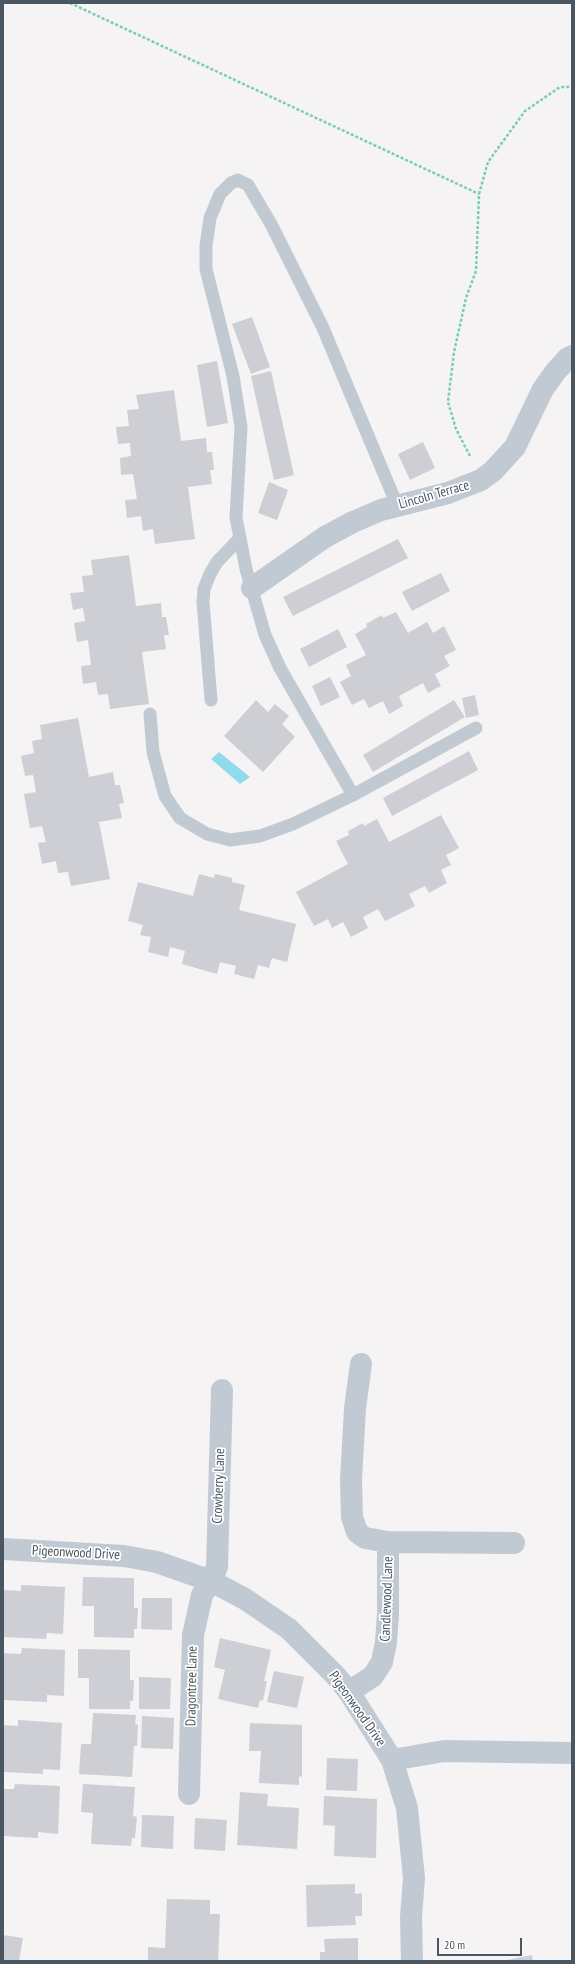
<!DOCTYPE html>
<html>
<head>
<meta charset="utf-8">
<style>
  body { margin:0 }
  #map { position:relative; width:575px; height:1964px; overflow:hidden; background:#f5f3f3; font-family:"PT Sans Narrow",sans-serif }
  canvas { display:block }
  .frame { position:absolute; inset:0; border:4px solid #4a5661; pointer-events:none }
  .scale { position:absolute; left:437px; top:1938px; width:85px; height:18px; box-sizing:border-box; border:2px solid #4a5661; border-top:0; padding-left:5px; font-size:12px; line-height:14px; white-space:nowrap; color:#4a5661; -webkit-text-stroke:3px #fff; paint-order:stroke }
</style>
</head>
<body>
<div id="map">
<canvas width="575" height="1964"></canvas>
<div class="frame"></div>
<div class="scale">20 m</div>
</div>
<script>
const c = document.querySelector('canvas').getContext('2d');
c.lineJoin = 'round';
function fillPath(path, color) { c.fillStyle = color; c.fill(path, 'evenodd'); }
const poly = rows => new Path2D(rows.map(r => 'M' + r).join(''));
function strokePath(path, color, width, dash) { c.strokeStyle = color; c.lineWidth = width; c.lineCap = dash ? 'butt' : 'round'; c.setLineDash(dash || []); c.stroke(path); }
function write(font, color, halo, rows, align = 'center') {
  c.font = font + ' "PT Sans Narrow",sans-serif'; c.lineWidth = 3.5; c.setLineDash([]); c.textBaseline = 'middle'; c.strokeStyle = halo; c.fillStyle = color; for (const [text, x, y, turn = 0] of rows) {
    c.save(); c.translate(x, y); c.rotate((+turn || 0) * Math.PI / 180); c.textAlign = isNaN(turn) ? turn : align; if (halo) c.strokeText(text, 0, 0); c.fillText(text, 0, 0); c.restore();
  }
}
const water = poly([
  [219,752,250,777,240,784,211,759]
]);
const building = poly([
  [252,317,270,367,251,374,232,324],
  [217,361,228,423,207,427,197,365],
  [271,371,294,475,274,480,251,376],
  [174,390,181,441,206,438,207,452,212,452,214,470,210,470,212,484,188,487,195,539,155,544,153,529,143,531,141,516,127,518,125,500,137,499,133,474,121,475,120,458,131,456,130,443,118,444,116,427,129,426,127,410,139,409,136,395],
  [423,442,435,468,410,480,398,454],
  [269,482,288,490,277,520,258,513],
  [398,539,408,558,293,616,283,597],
  [129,555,136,606,161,603,162,617,166,617,169,635,164,635,166,649,142,652,149,704,110,709,108,694,98,695,96,682,83,684,81,666,91,665,88,640,77,642,74,623,85,621,83,608,73,610,70,593,84,592,82,576,93,575,91,560],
  [441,573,450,591,412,611,402,592],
  [396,612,408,633,427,622,433,633,444,626,456,650,444,656,450,666,435,674,441,686,428,693,423,683,412,689,399,696,403,706,389,714,383,701,369,708,364,699,352,705,340,682,351,676,346,665,366,655,355,634,367,627,366,624,382,615,383,618],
  [338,629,347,647,309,667,300,649],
  [330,677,340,697,321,706,312,686],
  [475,695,479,715,466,718,462,698],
  [256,700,268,712,275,704,289,716,282,724,295,737,263,772,224,736],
  [454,700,465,717,373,772,363,755],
  [78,718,89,777,113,772,115,785,120,785,124,803,119,804,122,818,99,822,110,879,71,886,68,872,58,873,56,861,42,864,38,843,46,842,42,826,30,828,24,794,36,792,33,775,25,776,21,756,34,753,32,741,42,739,40,725],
  [469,751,478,770,392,816,383,798],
  [441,815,459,848,446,855,451,865,441,870,447,883,429,893,425,886,409,894,415,906,385,921,378,909,363,917,368,928,351,937,343,922,332,928,328,919,314,926,296,892,348,864,336,841,349,835,348,831,363,823,364,826,377,819,389,842],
  [199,874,214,878,215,874,232,878,232,882,245,885,239,910,296,924,287,962,272,958,269,968,258,965,254,979,234,974,236,966,220,962,217,974,182,964,185,951,170,947,168,957,148,952,151,937,140,935,143,925,128,921,138,882,193,896],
  [83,1577,134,1578,134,1608,138,1608,137,1629,134,1629,134,1638,94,1637,94,1606,82,1606],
  [21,1585,65,1587,63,1634,47,1633,46,1639,3,1637,3,1590,21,1591],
  [142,1598,172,1598,172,1630,141,1629],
  [220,1638,271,1650,264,1681,267,1681,263,1701,260,1700,258,1708,218,1699,225,1670,214,1667],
  [22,1648,65,1650,64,1696,47,1695,47,1702,3,1700,3,1653,21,1654],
  [78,1649,130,1650,130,1680,134,1680,133,1701,130,1701,130,1709,89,1709,89,1678,78,1678],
  [274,1671,304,1677,297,1708,267,1702],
  [139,1677,171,1678,170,1709,139,1709],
  [93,1713,136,1715,135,1724,138,1725,137,1746,134,1746,132,1777,79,1774,81,1744,91,1744],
  [142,1716,174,1718,173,1749,141,1748],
  [18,1720,62,1723,60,1770,43,1769,43,1774,3,1772,3,1725,18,1726],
  [250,1723,302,1725,302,1777,299,1776,299,1785,259,1783,261,1751,249,1751],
  [327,1758,358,1759,357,1791,326,1790],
  [15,1784,60,1786,58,1834,38,1832,38,1838,3,1836,3,1789,14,1789],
  [83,1784,135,1787,133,1816,137,1817,135,1838,132,1838,131,1846,91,1844,93,1813,81,1812],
  [240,1792,268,1794,267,1806,299,1808,297,1849,237,1845],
  [324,1796,377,1799,376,1858,334,1856,335,1826,323,1825],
  [142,1815,174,1816,173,1849,141,1847],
  [195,1818,227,1820,225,1851,194,1849],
  [355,1884,355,1894,362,1893,362,1916,355,1916,356,1925,307,1927,306,1885],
  [167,1899,210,1900,210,1914,220,1914,218,1961,148,1961,148,1947,165,1948],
  [3,1935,23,1938,19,1961,3,1961],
  [358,1938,358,1961,320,1961,320,1952,325,1952,324,1939],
  [532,1955,533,1961,507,1961,507,1960]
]);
const path = poly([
  [70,3,479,194],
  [470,456,456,429,448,402,454,352,466,298,476,271,479,194,488,162,525,111,560,87,572,87]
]);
const lane = poly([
  [211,700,203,602,204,589,210,574,217,562,240,538],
  [150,714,153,752,165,796,180,818,207,834,230,840,260,836,293,824,353,795,476,728],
  [353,795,280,668,265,635,246,569,240,538,236,518,241,427,233,376,206,269,206,246,210,218,220,194,231,183,238,180,248,185,271,224,323,328,397,505]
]);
const street = poly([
  [252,588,325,537,353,522,381,510,448,493,481,480,493,471,515,447,543,389,556,371,568,358,572,356],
  [361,1364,355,1408,351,1480,352,1517,357,1532,365,1538,388,1542],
  [3,1549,124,1556,157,1562,211,1581,245,1599,289,1629,335,1675,349,1692,392,1760,407,1808,414,1878,411,1917,412,1961],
  [349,1692,373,1676,382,1662,386,1642,388,1614,388,1542,514,1543],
  [392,1760,444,1751,572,1753],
  [189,1794,193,1635,202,1595,211,1581,217,1567,222,1390]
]);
const streetNames = [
  ["Lincoln Terrace",434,495,-16],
  ["Crowberry Lane",219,1486,-88],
  ["Pigeonwood Drive",76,1553,3],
  ["Candlewood Lane",387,1599,-88],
  ["Dragontree Lane",192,1686,-89],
  ["Pigeonwood Drive",357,1709,55]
];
fillPath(water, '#90daee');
fillPath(building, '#cdcfd5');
strokePath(path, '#7ad0a6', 2.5, [3, 2]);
strokePath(lane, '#c1cad2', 13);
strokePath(street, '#c1cad2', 22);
write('14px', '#4a5661', '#fff', streetNames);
</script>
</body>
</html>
